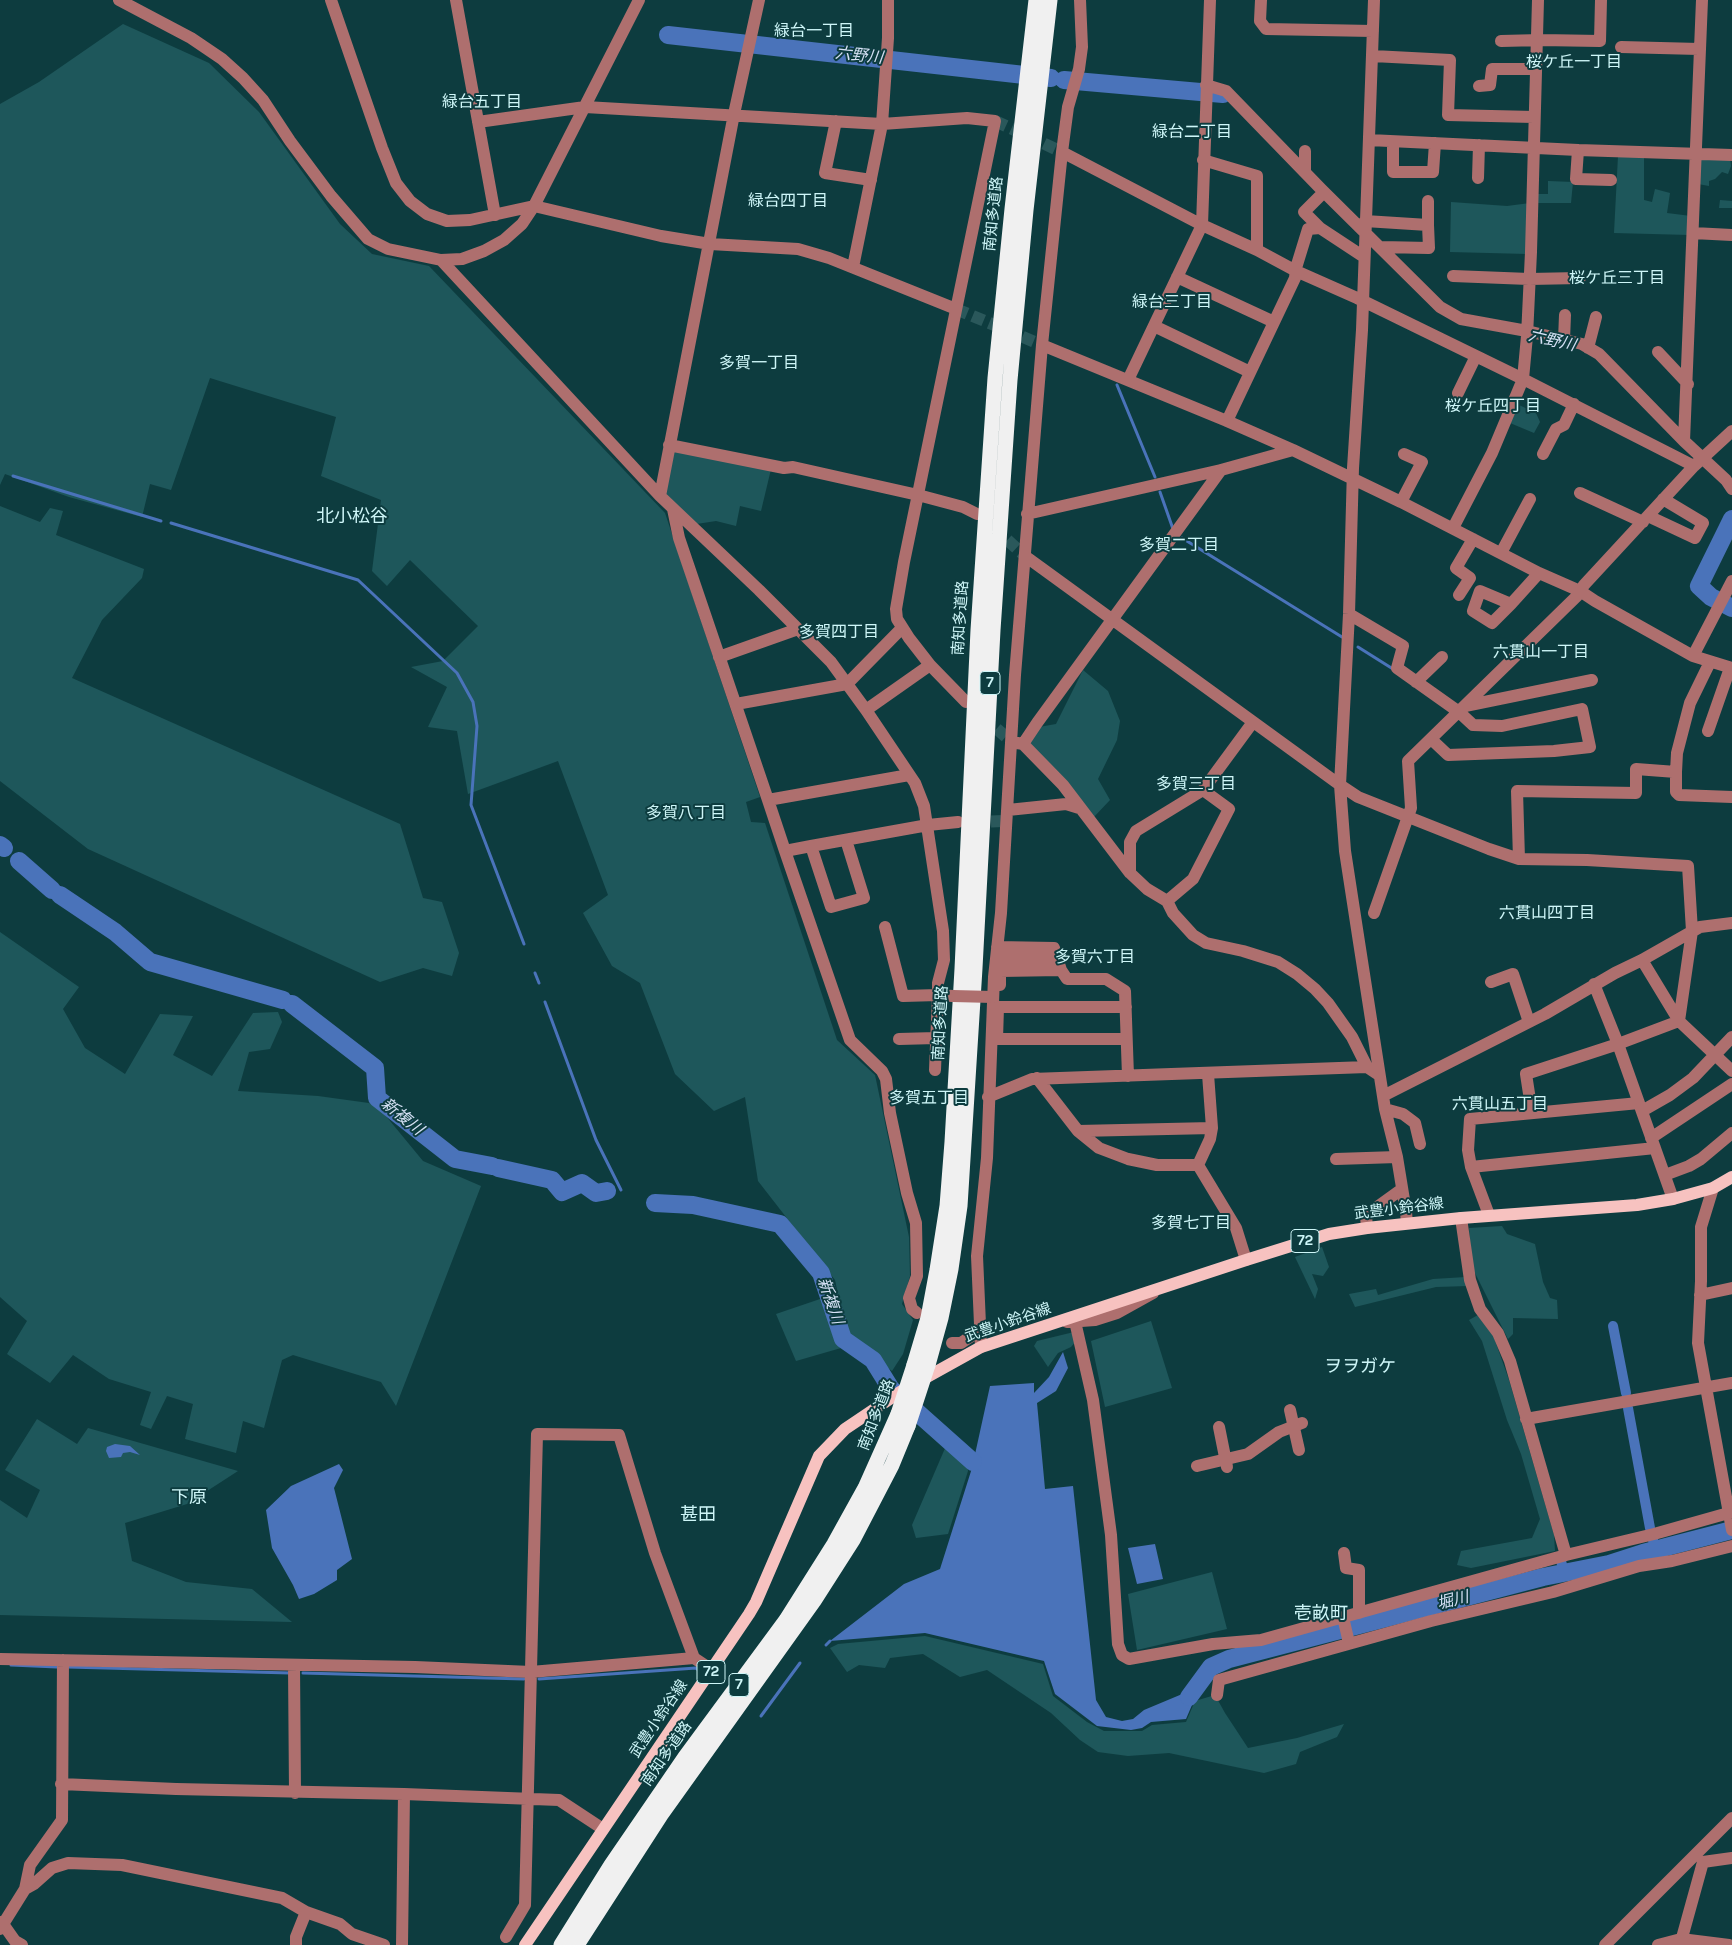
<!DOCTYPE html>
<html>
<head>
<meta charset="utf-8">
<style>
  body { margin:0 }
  canvas { display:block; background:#0d3c3f }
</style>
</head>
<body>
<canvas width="1732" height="1945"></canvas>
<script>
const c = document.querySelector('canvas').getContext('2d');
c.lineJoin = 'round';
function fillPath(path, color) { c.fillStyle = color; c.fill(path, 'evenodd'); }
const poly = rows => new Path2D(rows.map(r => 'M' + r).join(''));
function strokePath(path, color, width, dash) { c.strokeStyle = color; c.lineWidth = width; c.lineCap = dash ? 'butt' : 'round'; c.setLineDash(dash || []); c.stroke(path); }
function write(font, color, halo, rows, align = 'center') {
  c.font = font + ' "Space Grotesk","Noto Sans JP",sans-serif'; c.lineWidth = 4; c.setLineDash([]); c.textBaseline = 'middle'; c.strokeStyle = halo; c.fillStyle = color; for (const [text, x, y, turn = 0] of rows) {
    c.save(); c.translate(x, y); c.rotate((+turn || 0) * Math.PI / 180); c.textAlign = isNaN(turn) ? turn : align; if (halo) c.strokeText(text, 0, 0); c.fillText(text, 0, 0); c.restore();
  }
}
const green = poly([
  [123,24,209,63,259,112,340,224,372,254,429,266,665,513,760,797,746,802,751,822,765,823,837,1040,875,1075,909,1237,910,1276,902,1304,913,1320,903,1354,892,1371,847,1336,835,1280,758,1181,745,1097,714,1111,675,1074,640,983,612,966,583,913,608,895,558,761,468,794,457,731,428,727,447,687,411,667,443,661,478,626,410,560,387,586,372,571,381,500,321,476,336,417,210,378,171,490,150,484,142,517,69,497,5,474,0,485,0,104,39,82],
  [1618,156,1644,157,1644,200,1652,202,1655,189,1670,193,1667,213,1691,216,1690,235,1614,233],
  [1730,157,1731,166,1728,174,1722,172,1715,179,1709,181,1709,186,1698,184,1700,158],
  [1548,181,1573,182,1571,203,1537,203,1537,194,1548,194],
  [1720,200,1732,201,1732,208,1719,208],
  [1451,202,1507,206,1530,203,1528,254,1450,252],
  [1519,405,1536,413,1540,422,1534,433,1510,423],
  [669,445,772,465,761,511,740,506,736,526,716,521,690,525,660,496],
  [0,506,40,522,50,508,63,511,56,535,144,569,142,578,102,620,72,678,400,824,423,898,442,902,459,953,452,976,423,968,380,982,88,849,0,781],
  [1083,670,1108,691,1120,721,1117,740,1098,779,1110,800,1093,818,1063,777,1029,744,1039,727,1056,724],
  [0,932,79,987,63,1009,85,1048,125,1074,160,1014,193,1016,173,1055,212,1076,253,1013,278,1012,282,1022,270,1049,249,1052,238,1091,318,1096,376,1104,423,1161,481,1186,396,1406,381,1382,293,1355,282,1360,264,1428,243,1421,236,1453,185,1439,193,1404,167,1396,151,1429,140,1425,151,1392,109,1379,73,1355,50,1383,7,1354,27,1321,0,1297],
  [1502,1226,1507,1234,1535,1244,1543,1282,1550,1298,1557,1300,1558,1319,1513,1318,1513,1334,1508,1339,1472,1267,1469,1228],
  [1322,1247,1329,1267,1323,1276,1312,1274,1318,1289,1315,1299,1295,1257],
  [1466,1277,1468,1286,1436,1287,1355,1307,1349,1294,1376,1289,1378,1295,1433,1279],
  [823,1298,841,1348,796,1361,776,1314],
  [1478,1315,1493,1335,1509,1380,1554,1535,1555,1551,1471,1568,1457,1565,1461,1551,1532,1538,1540,1519,1521,1454,1507,1420,1482,1341,1469,1320],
  [1151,1321,1172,1388,1105,1407,1091,1341],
  [1074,1332,1077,1340,1071,1347,1058,1353,1048,1367,1034,1346,1037,1341],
  [37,1419,77,1444,88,1428,238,1471,187,1504,125,1523,132,1561,186,1582,252,1589,292,1622,0,1615,0,1500,27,1518,40,1490,5,1470],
  [946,1446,967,1459,968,1471,948,1534,916,1538,912,1525],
  [1212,1572,1227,1629,1137,1650,1128,1594],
  [925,1636,1043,1664,1053,1696,1087,1722,1104,1731,1142,1731,1152,1725,1186,1722,1195,1701,1215,1695,1225,1713,1248,1748,1297,1738,1344,1724,1337,1737,1300,1752,1296,1764,1264,1773,1169,1753,1128,1756,1098,1752,1080,1740,1051,1713,987,1670,960,1677,923,1654,890,1658,885,1668,859,1665,847,1672,830,1648,838,1644]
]);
const water = poly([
  [1063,1352,1068,1368,1056,1391,1037,1403,1045,1489,1073,1486,1096,1700,1106,1717,1122,1721,1133,1719,1144,1710,1187,1692,1192,1705,1186,1719,1151,1722,1142,1728,1131,1730,1097,1726,1055,1694,1044,1661,925,1633,830,1641,904,1584,940,1569,972,1468,990,1386,1034,1383,1034,1393,1049,1377],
  [115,1444,130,1446,140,1455,130,1452,123,1453,121,1457,109,1458,106,1451,107,1447],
  [339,1464,343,1470,334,1488,352,1559,337,1570,337,1580,314,1594,299,1599,293,1585,272,1548,266,1510,291,1486],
  [1155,1544,1163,1579,1137,1584,1128,1548]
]);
const stream = poly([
  [1117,385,1155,477],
  [13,476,161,521],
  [1160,492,1173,529],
  [171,523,358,580,457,673,473,702,477,726,471,805,524,944],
  [1182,538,1342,637],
  [1358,647,1393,669],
  [535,973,539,983],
  [545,1002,596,1140,621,1190],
  [826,1645,830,1641],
  [11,1665,57,1667],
  [68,1667,290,1673],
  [303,1673,524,1679],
  [539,1679,696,1668,701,1672],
  [761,1716,800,1663]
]);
const canal = poly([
  [1613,1326,1626,1393],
  [1628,1408,1650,1528],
  [1653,1540,1656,1550],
  [1561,1561,1564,1572]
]);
const river = poly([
  [668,35,1051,78],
  [1064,80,1223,94],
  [1732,519,1699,586,1711,597,1732,608],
  [0,845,4,848],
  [19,861,52,890],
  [60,895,115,932,150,962,283,1000],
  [292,1004,375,1068,377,1098,455,1159,492,1166],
  [498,1168,552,1180,562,1192,582,1183,596,1193,607,1191],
  [655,1203,693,1205,780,1224,821,1273,843,1339,873,1360,891,1389,973,1462],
  [1189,1697,1211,1667,1229,1659,1543,1577,1609,1564,1643,1553,1732,1530]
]);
const minorTunnel = poly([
  [995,121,1062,152],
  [956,309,1042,345],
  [994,528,1025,556],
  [983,717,1012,742],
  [973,822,1006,821]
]);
const minor = poly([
  [119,0,191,38,222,59,243,78,263,100,290,141,331,196,368,239,388,249,441,260,462,259,484,251,504,240,522,224,534,206,639,0],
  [331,0,382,148,396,183,410,201,427,214,447,221,470,220,534,206,661,236,710,244,798,249,829,258,956,309],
  [456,0,495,215],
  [1261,0,1260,21,1266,29,1373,31],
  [1374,0,1362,330,1353,468,1349,614,1340,785,1345,851,1359,942,1385,1109,1397,1157,1406,1212,1407,1223],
  [1501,41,1541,40,1600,41,1601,0],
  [1621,47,1699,49],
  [1373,56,1450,60,1448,115,1534,117],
  [1206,85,1226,91,1321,189,1440,307,1461,319,1527,331,1582,344,1599,354,1684,441,1726,480,1732,489],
  [1479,86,1490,85,1492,69,1535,69],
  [836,121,825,173,871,180],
  [478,122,585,107,882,124,967,118,995,121,904,562,896,609,897,619,909,638,930,665,966,702],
  [1369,140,1578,150,1732,155],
  [1393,142,1393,172,1433,172,1435,143],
  [1578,150,1576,179,1611,180],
  [1305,151,1305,172],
  [1062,152,1202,225,1257,250,1296,271,1357,298,1523,379,1527,336,1531,252,1538,0],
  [1203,160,1257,176,1257,250],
  [1478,178,1479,145],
  [1428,201,1428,225],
  [1365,221,1428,225,1429,248,1381,247],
  [1320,228,1304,212,1324,192],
  [1693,233,1732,235],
  [441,260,660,496,759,590,831,662,866,710,915,783,924,806,943,931,944,960,938,983,938,995,953,996],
  [853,267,882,124,888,38,888,0],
  [1453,276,1529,279,1580,278],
  [1177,277,1274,322],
  [1154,326,1250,372],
  [1564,340,1565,315],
  [1042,345,1227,421,1293,450,1401,502,1539,573,1580,591,1595,601,1693,656,1732,668],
  [1588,348,1596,317],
  [1658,352,1688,384],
  [1128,380,1202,225,1210,0],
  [1458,393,1476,356],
  [1227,421,1295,278,1296,268,1308,229,1320,228,1364,257],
  [1684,441,1702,0],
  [669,445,784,468,793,467,918,495,963,507,977,514],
  [1543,454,1556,429,1564,425,1574,404],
  [1580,493,1643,522],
  [660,496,734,114,759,0],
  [1401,502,1422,462,1404,454],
  [673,509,679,538,768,800],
  [1027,514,1221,470,1293,450],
  [1648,516,1695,538,1703,523,1663,499],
  [1453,528,1492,453,1523,379,1694,466],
  [1501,553,1530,499],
  [1025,556,1340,785,1358,797,1489,849,1519,859,1587,860,1688,866,1692,931,1679,1021,1618,1044,1526,1074,1532,1113],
  [1459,595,1470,578,1456,568,1473,539],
  [1511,604,1480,591,1473,611,1492,623,1511,604,1539,573],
  [1349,614,1403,646,1397,668,1459,712,1473,725,1502,726,1582,709,1590,747,1554,751,1448,755,1431,739],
  [1693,656,1732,581],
  [719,657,798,629],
  [1416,682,1442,657],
  [736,704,847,684,902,628],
  [1465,706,1592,680],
  [866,710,930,665],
  [1708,731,1730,668],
  [1012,742,1023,744,1063,785,1130,873,1147,889,1167,901,1173,913,1193,935,1206,943,1243,951,1278,962,1297,974,1315,989,1328,1003,1352,1037,1367,1067,1379,1075],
  [1023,744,1037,723,1221,470],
  [1676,772,1677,753,1690,703,1710,662],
  [1008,810,1066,804,1079,808],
  [846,840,864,898,831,907,811,846,785,851,768,800,909,775],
  [811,846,928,825,958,822],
  [785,851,850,1040,882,1071,886,1079,890,1113,907,1193,916,1223,917,1276,909,1298,912,1309,917,1313],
  [1519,859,1517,791,1636,793,1636,769,1676,772,1676,792,1679,795,1732,797],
  [1130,873,1130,842,1136,831,1203,790,1253,722],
  [1167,901,1193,879,1229,809,1203,790],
  [1374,913,1411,808,1408,761,1577,596,1584,585,1694,466,1732,431],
  [885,927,903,996,938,995,935,1070],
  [997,947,1054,948,1061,970,1067,979,1106,979,1125,991,1128,1076],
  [1642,960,1679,1021,1732,1071],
  [1000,971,1001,959,1057,959],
  [1491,982,1513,974,1529,1022],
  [1594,984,1618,1044,1673,1199],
  [1000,985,1000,971,1061,970],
  [1126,1007,998,1007,997,1039,1126,1039],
  [899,1039,936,1038],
  [1037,1078,1078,1131,1212,1128,1208,1074],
  [1383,1096,1545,1014,1615,973,1642,960,1700,927,1732,923],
  [988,1097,1032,1079,1367,1067],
  [1385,1109,1403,1114,1415,1123,1420,1144],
  [1642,1111,1670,1095,1693,1078,1732,1037],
  [1212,1128,1210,1139,1198,1165,1236,1228,1246,1260],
  [1078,1131,1099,1148,1128,1159,1157,1165,1198,1165],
  [1651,1138,1732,1084],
  [1336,1159,1397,1157],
  [1471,1167,1655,1148],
  [1665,1175,1689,1166,1701,1159,1732,1133],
  [1713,1188,1701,1227,1701,1281,1698,1343,1732,1530],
  [1489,1215,1471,1167,1468,1150,1470,1119,1639,1103],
  [1461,1218,1470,1280,1480,1309,1498,1333,1510,1361,1566,1555],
  [1367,1228,1366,1215,1402,1189],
  [1700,1295,1732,1288],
  [1074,1317,1093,1400,1111,1535,1118,1644,1122,1655,1129,1659,1213,1644,1261,1640,1566,1555,1654,1534,1732,1512],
  [1067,1322,1095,1320,1117,1313,1153,1293],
  [952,1343,961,1343,979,1331],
  [981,1347,977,1256,987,1158,994,977,1001,913,1015,675,1042,345,1062,152,1068,107,1079,69,1082,47,1080,0],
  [1526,1419,1732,1383],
  [1197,1466,1248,1454,1279,1432,1302,1423],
  [1344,1553,1346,1568,1359,1570,1359,1613],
  [1343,1617,1349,1643],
  [0,1659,415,1667,531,1672,694,1658],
  [294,1665,295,1793],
  [1217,1695,1219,1680,1431,1621,1553,1592,1639,1566,1672,1561,1732,1546],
  [61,1784,176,1789,404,1794,559,1800,603,1829],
  [25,1889,34,1884,52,1868,68,1863,122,1865,282,1898,306,1912,340,1924,352,1934,384,1945],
  [0,1922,3,1924,15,1941,22,1945],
  [0,1929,25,1889,30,1865,62,1820,63,1660],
  [506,1937,525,1905,537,1434,619,1435,655,1553,694,1658,712,1670],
  [296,1945,296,1937,306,1912],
  [402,1945,404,1794],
  [1605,1945,1732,1818],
  [1658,1945,1681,1939,1729,1945],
  [1680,1945,1703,1862,1732,1858]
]);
const major = poly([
  [525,1945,749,1614,756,1602,819,1456,845,1429,900,1392,981,1347,1246,1260,1329,1234,1367,1228,1461,1218,1637,1205,1673,1199,1713,1188,1732,1177]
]);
const highway = poly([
  [914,1365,928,1318,937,1270,947,1206,952,1142,962,969,978,630,995,378,1012,209,1036,0],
  [928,1365,941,1318,951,1269,960,1206,975,968,993,630,1010,380,1026,210,1050,0],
  [561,1945,611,1865,685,1757,786,1620,834,1544,865,1488,898,1414],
  [577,1945,661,1815,814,1601,853,1540,892,1465,908,1426]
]);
const minorBridge = poly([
  [953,996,993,997],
  [1290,1410,1299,1450],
  [1219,1427,1227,1467]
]);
const highwayBridge = poly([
  [898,1414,914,1365],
  [908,1426,928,1365]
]);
const shields = [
  [990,683,20],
  [1305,1241,28],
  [711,1672,28],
  [739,1685,20]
];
const shieldNames = [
  ["7",990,683],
  ["72",1305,1241],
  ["72",711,1672],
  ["7",739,1685]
];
const streetNames = [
  ["南知多道路",994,214,-84],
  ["南知多道路",961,618,-86],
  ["南知多道路",941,1023,-87],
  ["武豊小鈴谷線",1399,1209,-7],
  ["武豊小鈴谷線",1008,1323,-19],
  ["南知多道路",877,1415,-69],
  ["武豊小鈴谷線",659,1719,-56],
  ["南知多道路",667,1754,-55]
];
const neighbourhoodNames = [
  ["緑台一丁目",814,32],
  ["桜ケ丘一丁目",1574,63],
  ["緑台五丁目",482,103],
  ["緑台二丁目",1192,133],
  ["緑台四丁目",788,202],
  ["桜ケ丘三丁目",1617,279],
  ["緑台三丁目",1172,303],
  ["多賀一丁目",759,364],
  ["桜ケ丘四丁目",1493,407],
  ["多賀二丁目",1179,546],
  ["多賀四丁目",839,633],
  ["六貫山一丁目",1541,653],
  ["多賀三丁目",1196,785],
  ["多賀八丁目",686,814],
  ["六貫山四丁目",1547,914],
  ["多賀六丁目",1095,958],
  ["多賀五丁目",929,1099],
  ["六貫山五丁目",1500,1105],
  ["多賀七丁目",1191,1224]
];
const waterNames = [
  ["六野川",859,56,6],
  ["六野川",1552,341,13],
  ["新複川",402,1117,39],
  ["新複川",830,1301,71],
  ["堀川",1453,1601,-14]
];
const quarterNames = [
  ["北小松谷",352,517],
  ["ヲヲガケ",1360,1367],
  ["下原",189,1498],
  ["甚田",698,1515],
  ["壱畝町",1321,1614]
];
fillPath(green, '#1e575b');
fillPath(water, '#4a73ba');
strokePath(stream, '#4a73ba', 3);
strokePath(canal, '#4a73ba', 10);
strokePath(river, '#4a73ba', 18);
strokePath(minorTunnel, '#2a585b', 12, [12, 6]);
strokePath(minor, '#ae6f6e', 12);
strokePath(major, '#f7c2c0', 12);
strokePath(highway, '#f0f0f0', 15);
strokePath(minorBridge, '#ae6f6e', 12);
strokePath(highwayBridge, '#f0f0f0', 15);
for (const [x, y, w] of shields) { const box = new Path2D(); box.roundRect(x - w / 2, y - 11.5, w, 23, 4); c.fillStyle = '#0d3c3f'; c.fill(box); strokePath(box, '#cef6f8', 1); }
write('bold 14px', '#cef6f8', null, shieldNames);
write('15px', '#cef6f8', '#0d3c3f', streetNames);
write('16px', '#cef6f8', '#0d3c3f', neighbourhoodNames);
write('italic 16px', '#d5e1f5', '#0d3c3f', waterNames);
write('18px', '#cef6f8', '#0d3c3f', quarterNames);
</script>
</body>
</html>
